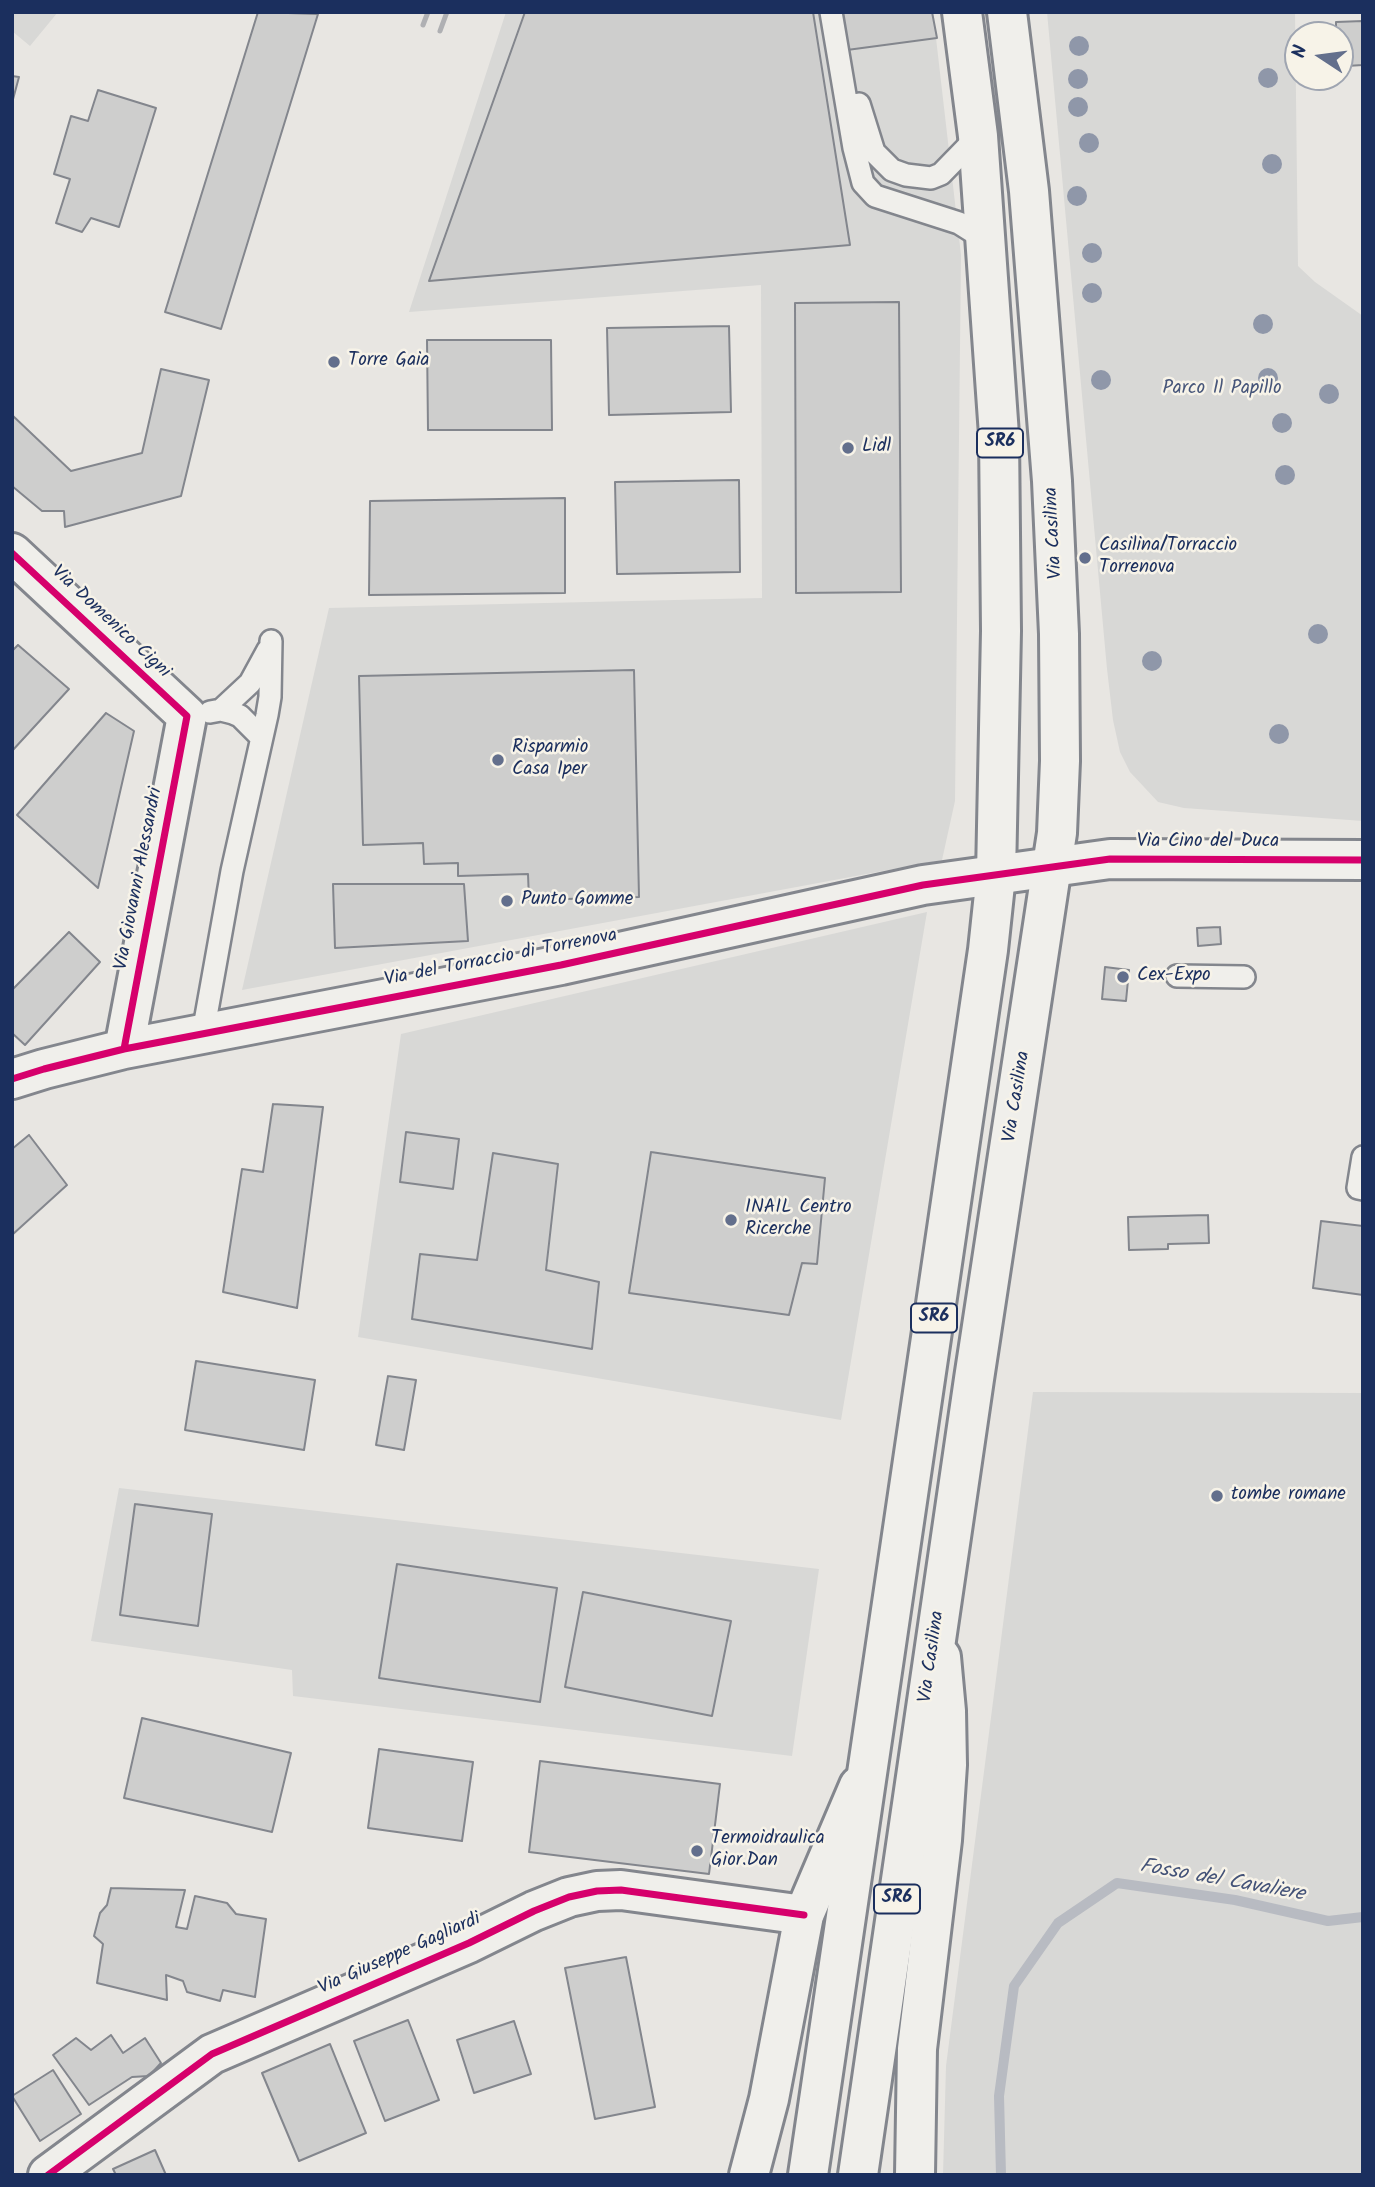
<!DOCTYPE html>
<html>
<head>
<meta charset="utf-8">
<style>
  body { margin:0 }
  #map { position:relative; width:1375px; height:2187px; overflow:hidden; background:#e8e6e2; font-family:Kalam,sans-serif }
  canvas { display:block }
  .frame { position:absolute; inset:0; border:14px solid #1b2f5e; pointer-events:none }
  .north { position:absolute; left:1284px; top:21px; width:70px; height:70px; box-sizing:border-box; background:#f7f3e8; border:2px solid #9fa5b1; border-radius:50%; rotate:283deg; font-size:19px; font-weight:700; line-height:28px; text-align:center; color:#1b2f5e }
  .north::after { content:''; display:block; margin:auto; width:24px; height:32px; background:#636f8c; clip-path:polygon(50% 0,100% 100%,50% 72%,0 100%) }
</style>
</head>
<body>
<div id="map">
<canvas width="1375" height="2187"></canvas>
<div class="frame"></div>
<div class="north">N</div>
</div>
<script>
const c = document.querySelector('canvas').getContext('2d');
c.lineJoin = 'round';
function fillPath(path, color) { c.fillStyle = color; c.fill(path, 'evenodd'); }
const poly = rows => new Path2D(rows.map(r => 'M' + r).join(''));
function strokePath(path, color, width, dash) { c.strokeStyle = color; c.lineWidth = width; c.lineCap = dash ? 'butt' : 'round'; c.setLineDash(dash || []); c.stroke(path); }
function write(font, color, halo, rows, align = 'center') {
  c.font = font + ' Kalam,sans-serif'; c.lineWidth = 5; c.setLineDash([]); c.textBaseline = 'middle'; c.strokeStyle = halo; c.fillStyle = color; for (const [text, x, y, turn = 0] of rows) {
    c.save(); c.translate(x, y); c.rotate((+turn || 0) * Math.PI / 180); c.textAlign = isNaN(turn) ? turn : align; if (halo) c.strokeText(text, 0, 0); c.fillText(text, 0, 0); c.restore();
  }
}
const built = poly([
  [12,12,58,12,30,46,12,31],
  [506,12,933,12,961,255,955,801,942,860,242,990,329,608,762,598,761,285,409,312],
  [1047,12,1295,12,1298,266,1315,282,1363,316,1363,821,1184,808,1158,802,1130,772,1120,752,1113,720,1107,669],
  [927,912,841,1420,358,1337,401,1034],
  [1033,1392,1363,1393,1363,2175,943,2175,946,2066],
  [119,1488,819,1569,792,1756,293,1696,292,1670,91,1641]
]);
const stream = poly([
  [1001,2175,999,2096,1014,1986,1058,1923,1117,1883,1235,1900,1328,1921,1363,1917]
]);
const building = poly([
  [258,12,318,14,221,329,165,312,258,12],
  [525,12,813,12,850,245,429,281,525,12],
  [841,12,932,12,937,38,847,50,841,12],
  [1363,21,1363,65,1346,66,1345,45,1340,45,1340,35,1336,35,1336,22,1363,21],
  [12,76,19,77,12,103,12,76],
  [98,90,156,108,119,227,91,218,82,232,56,223,70,179,54,174,71,116,88,121,98,90],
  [899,302,901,592,796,593,795,303,899,302],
  [729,326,731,412,609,415,607,328,729,326],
  [427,340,551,340,552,430,428,430,427,340],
  [161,369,209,380,181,496,65,527,64,511,42,511,12,486,12,415,71,471,142,453,161,369],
  [739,480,740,572,617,574,615,482,739,480],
  [565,498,565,593,369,595,370,501,565,498],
  [18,645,69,689,12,751,12,651,18,645],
  [634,670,639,897,529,900,528,874,458,876,458,863,424,864,423,843,363,845,359,676,634,670],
  [106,713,134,731,98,888,17,815,106,713],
  [333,884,464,884,468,941,335,948,333,884],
  [1220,927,1221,944,1198,946,1197,928,1220,927],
  [69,932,100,962,25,1045,12,1033,12,990,69,932],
  [1105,967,1129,970,1126,1001,1102,999,1105,967],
  [273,1104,323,1107,297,1308,223,1292,242,1169,263,1172,273,1104],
  [406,1132,459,1139,453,1189,400,1182,406,1132],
  [29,1135,67,1185,12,1235,12,1149,29,1135],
  [651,1152,825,1178,817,1264,802,1263,789,1315,629,1293,651,1152],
  [493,1153,558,1164,546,1270,599,1282,592,1349,412,1319,420,1254,477,1260,493,1153],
  [1208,1215,1209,1243,1168,1244,1168,1249,1129,1250,1128,1217,1208,1215],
  [1321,1221,1363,1226,1363,1295,1313,1288,1321,1221],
  [196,1361,315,1380,304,1450,185,1430,196,1361],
  [388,1376,416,1380,404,1450,376,1445,388,1376],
  [135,1504,212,1514,198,1626,120,1615,135,1504],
  [397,1564,557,1588,540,1702,379,1678,397,1564],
  [583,1592,731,1621,712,1716,565,1687,583,1592],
  [142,1718,291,1753,272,1832,124,1798,142,1718],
  [379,1749,473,1762,462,1841,368,1828,379,1749],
  [540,1761,720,1784,709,1874,529,1852,540,1761],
  [111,1888,185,1890,176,1927,187,1929,195,1896,227,1903,236,1914,266,1919,255,1997,223,1990,220,2001,187,1992,183,1981,166,1975,167,2000,97,1983,103,1944,94,1936,100,1913,107,1905,111,1888],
  [626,1957,655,2107,595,2119,565,1968,626,1957],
  [408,2020,439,2100,385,2121,354,2041,408,2020],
  [514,2021,531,2074,474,2093,457,2040,514,2021],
  [111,2035,123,2053,145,2038,161,2063,149,2076,132,2077,89,2105,53,2055,76,2038,91,2050,111,2035],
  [330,2044,366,2133,299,2161,262,2073,330,2044],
  [53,2070,81,2114,40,2141,12,2096,53,2070],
  [155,2150,166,2175,116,2175,113,2169,155,2150]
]);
const lane = poly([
  [831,12,854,148,863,183,875,196,959,223,986,240],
  [859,104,874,152,892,170,906,175,931,178,941,174,978,136],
  [221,710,250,683,268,650],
  [210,712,221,710,233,713,240,716,261,737],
  [1177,976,1244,977],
  [203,1033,232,871,267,715,270,697,271,641],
  [1363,1157,1358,1188,1363,1189]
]);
const street = poly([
  [12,553,187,716,124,1049],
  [12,1079,44,1069,124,1049,561,965,923,885,1110,859,1363,860],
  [48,2175,212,2054,469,1943,534,1911,569,1897,597,1891,621,1890,804,1915]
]);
const secondary = poly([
  [749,2175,769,2099,804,1915,859,1786],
  [915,2175,917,2049,942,1840,947,1765,946,1711,941,1657]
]);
const primary = poly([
  [808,2175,988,950,996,875,1001,631,999,435,978,136,962,12],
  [858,2175,974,1379,1057,833,1060,761,1059,634,1052,481,1029,191,1007,12]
]);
const rail = poly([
  [423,25,428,12],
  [440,31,447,12]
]);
const cycleway = poly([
  [12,553,187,716,124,1049],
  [12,1079,44,1069,124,1049,561,965,923,885,1110,859,1363,860],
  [48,2175,212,2054,469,1943,534,1911,569,1897,597,1891,621,1890,804,1915]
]);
const trees = [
  [1079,46],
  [1268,78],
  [1078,79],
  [1078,107],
  [1089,143],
  [1272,164],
  [1077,196],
  [1092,253],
  [1092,293],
  [1263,324],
  [1268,378],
  [1101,380],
  [1329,394],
  [1282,423],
  [1285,475],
  [1318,634],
  [1152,661],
  [1279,734]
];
const markers = [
  [334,362,7,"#636f8c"],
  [848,448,7,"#636f8c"],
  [1085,558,7,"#636f8c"],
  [498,760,7,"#636f8c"],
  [507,901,7,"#636f8c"],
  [1123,977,7,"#636f8c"],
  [731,1220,7,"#636f8c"],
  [1217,1496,7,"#636f8c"],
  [697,1851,7,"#636f8c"]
];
const shields = [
  [1000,443,46],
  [934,1318,46],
  [897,1899,46]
];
const shieldNames = [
  ["SR6",1000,443],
  ["SR6",934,1318],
  ["SR6",897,1899]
];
const poiNames = [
  ["Torre Gaia",348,362],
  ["Lidl",862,448],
  ["Casilina/Torraccio",1099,547],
  ["Torrenova",1099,569],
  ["Risparmio",512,749],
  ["Casa Iper",512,771],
  ["Punto Gomme",521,901],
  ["Cex-Expo",1137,977],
  ["INAIL Centro",745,1209],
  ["Ricerche",745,1231],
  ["tombe romane",1231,1496],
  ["Termoidraulica",711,1840],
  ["Gior.Dan",711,1862]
];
const parkNames = [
  ["Parco Il Papillo",1222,390]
];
const streetNames = [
  ["Via Casilina",1055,533,-93],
  ["Via Domenico Cigni",110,623,43],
  ["Via Cino del Duca",1208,843],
  ["Via Giovanni Alessandri",140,879,-79],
  ["Via del Torraccio di Torrenova",501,959,-11],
  ["Via Casilina",1018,1097,-81],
  ["Via Casilina",933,1657,-82],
  ["Via Giuseppe Gagliardi",400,1955,-24]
];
const waterNames = [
  ["Fosso del Cavaliere",1222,1882,10]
];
fillPath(built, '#d8d8d6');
strokePath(stream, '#b8bbc2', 10);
fillPath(building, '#cececd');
strokePath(building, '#83868d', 2);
strokePath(lane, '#83868d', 26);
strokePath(street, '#83868d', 44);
strokePath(secondary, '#83868d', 44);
strokePath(primary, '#83868d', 44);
strokePath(lane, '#f0efeb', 21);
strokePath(street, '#f0efeb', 38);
strokePath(secondary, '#f0efeb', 38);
strokePath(primary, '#f0efeb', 38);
strokePath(rail, '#afb0b3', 5);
strokePath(cycleway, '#d6006c', 7);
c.fillStyle = '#8f97a9';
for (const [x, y] of trees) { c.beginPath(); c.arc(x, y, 10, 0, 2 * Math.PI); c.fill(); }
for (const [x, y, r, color] of markers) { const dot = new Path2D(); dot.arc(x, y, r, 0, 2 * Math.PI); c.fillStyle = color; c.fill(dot); strokePath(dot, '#f7f3e8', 2.5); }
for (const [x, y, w] of shields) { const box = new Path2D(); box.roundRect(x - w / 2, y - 14.5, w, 29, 5); c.fillStyle = '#f7f3e8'; c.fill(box); strokePath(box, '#1b2f5e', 2); }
write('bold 18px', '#1b2f5e', null, shieldNames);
write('19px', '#1b2f5e', '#f7f3e8', poiNames, 'left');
write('19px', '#47567a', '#f7f3e8', parkNames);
write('19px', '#1b2f5e', '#f7f3e8', streetNames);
write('italic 21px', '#445378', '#f7f3e8', waterNames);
</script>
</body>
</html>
